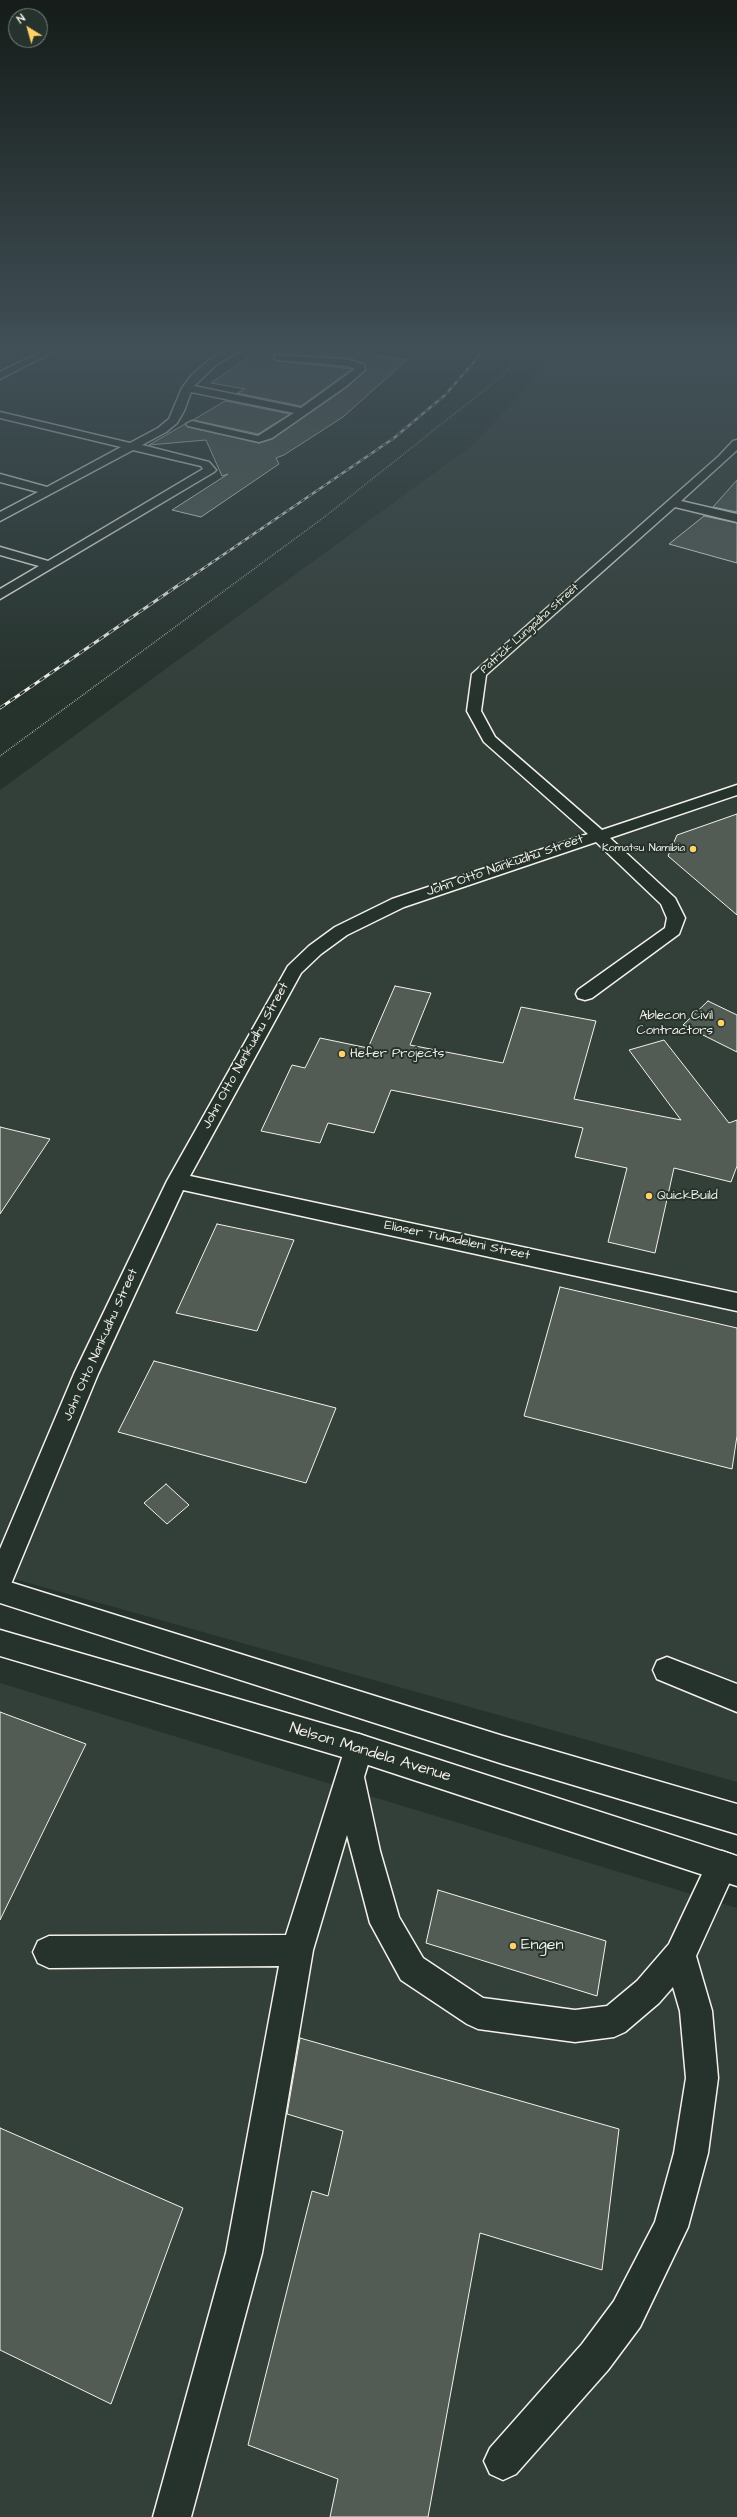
<!DOCTYPE html>
<html>
<head>
<meta charset="utf-8">
<style>
  body { margin:0 }
  #map { position:relative; width:737px; height:2517px; overflow:hidden; background:#26332d; font-family:"Architects Daughter",sans-serif }
  canvas { display:block }
  .north { position:absolute; left:8px; top:8px; width:40px; height:40px; box-sizing:border-box; background:#26332d; border:1px solid #787f78; border-radius:50%; rotate:323deg; font-size:11px; font-weight:700; line-height:16px; text-align:center; color:#f4f1e8 }
  .north::after { content:''; display:block; margin:auto; width:14px; height:18px; background:#ffd166; clip-path:polygon(50% 0,100% 100%,50% 72%,0 100%) }
</style>
</head>
<body>
<div id="map">
<canvas width="737" height="2517"></canvas>
<div class="north">N</div>
</div>
<script>
const c = document.querySelector('canvas').getContext('2d');
c.lineJoin = 'round';
function fillPath(path, color) { c.fillStyle = color; c.fill(path, 'evenodd'); }
const poly = rows => new Path2D(rows.map(r => 'M' + r).join(''));
function strokePath(path, color, width, dash) { c.strokeStyle = color; c.lineWidth = width; c.lineCap = dash ? 'butt' : 'round'; c.setLineDash(dash || []); c.stroke(path); }
function write(font, color, halo, rows, align = 'center') {
  c.font = font + ' "Architects Daughter",sans-serif'; c.lineWidth = 4; c.setLineDash([]); c.textBaseline = 'middle'; c.strokeStyle = halo; c.fillStyle = color; for (const [text, x, y, turn = 0] of rows) {
    c.save(); c.translate(x, y); c.rotate((+turn || 0) * Math.PI / 180); c.textAlign = isNaN(turn) ? turn : align; if (halo) c.strokeText(text, 0, 0); c.fillText(text, 0, 0); c.restore();
  }
}
const built = poly([
  [556,347,737,347,737,1782,0,1575,0,790,474,444,524,390],
  [0,1683,737,1908,737,2517,0,2517]
]);
const building = poly([
  [270,347,325,347,407,360,343,417,284,455,276,458,279,464,201,517,172,510,228,474,222,476,206,440,149,445,185,424,188,427,259,443,272,439,346,388,366,370,364,364,350,358,274,354,274,360,279,361,352,369,301,406,237,393,245,389,211,383,256,352,270,347],
  [225,401,290,414,258,434,193,420,225,401],
  [737,480,737,512,713,507,737,480],
  [704,516,737,523,737,563,669,544,704,516],
  [737,814,737,915,668,856,677,835,737,814],
  [395,986,431,993,410,1045,503,1063,521,1007,596,1021,574,1099,681,1120,629,1050,664,1040,729,1123,737,1120,737,1166,731,1182,674,1168,655,1253,608,1242,627,1168,575,1157,583,1128,391,1090,374,1133,328,1123,320,1143,261,1131,292,1065,305,1068,320,1038,368,1048,395,986],
  [708,1001,737,1015,737,1052,683,1025,708,1001],
  [0,1127,50,1139,0,1214,0,1127],
  [217,1224,294,1240,257,1331,176,1313,217,1224],
  [560,1287,737,1328,737,1436,732,1469,524,1416,560,1287],
  [154,1361,336,1408,306,1483,118,1432,154,1361],
  [166,1484,189,1505,167,1524,144,1503,166,1484],
  [0,1712,86,1744,0,1920,0,1712],
  [438,1890,606,1941,597,1996,426,1943,438,1890],
  [300,2038,619,2129,602,2270,480,2233,428,2517,330,2517,338,2479,248,2445,312,2191,328,2196,343,2131,287,2114,300,2038],
  [0,2128,183,2208,111,2404,0,2350,0,2128]
]);
const path = poly([
  [0,756,323,518,507,372,520,347]
]);
const minor = poly([
  [50,347,63,347,0,379,0,372,50,347],
  [235,347,248,347,217,364,194,386,301,408,355,369,348,366,279,360,275,359,275,355,350,360,364,365,365,370,345,387,272,438,259,442,188,426,186,424,192,421,258,436,294,413,191,392,184,411,177,423,166,432,142,445,209,462,216,470,214,472,0,599,0,589,39,566,0,555,0,547,48,561,203,469,201,466,133,450,0,521,0,512,38,492,0,482,0,474,47,487,121,447,0,418,0,412,130,443,158,428,169,419,182,388,192,375,209,360,235,347],
  [737,440,737,450,681,501,737,514,737,522,675,507,486,675,481,711,495,737,602,830,737,785,737,795,610,838,675,898,685,918,679,934,592,998,585,1000,578,998,576,994,578,990,665,928,667,918,661,904,596,842,404,907,347,935,321,954,301,973,190,1176,737,1293,737,1311,183,1190,98,1374,9,1589,0,1592,0,1549,74,1374,167,1181,288,966,309,946,335,927,392,899,588,834,484,742,467,711,472,674,719,456,733,441,737,440],
  [667,1657,737,1684,737,1712,657,1679,653,1670,657,1661,667,1657],
  [359,1734,369,1738,373,1748,364,1777,380,1851,399,1917,423,1958,483,1998,575,2010,607,2006,637,1981,669,1944,711,1855,722,1851,733,1855,737,1866,696,1956,712,2011,718,2078,708,2153,688,2227,640,2327,608,2370,516,2474,503,2480,490,2474,484,2461,490,2448,582,2344,614,2301,655,2222,674,2153,686,2078,680,2011,673,1987,659,2003,625,2032,614,2037,575,2042,478,2029,467,2024,401,1980,370,1923,347,1835,313,1950,262,2253,191,2517,153,2517,226,2253,279,1966,49,1968,38,1963,33,1952,38,1941,49,1936,286,1935,345,1748,349,1738,359,1734]
]);
const major = poly([
  [0,1579,503,1736,737,1804,737,1834,503,1764,0,1603,0,1579],
  [0,1630,359,1734,737,1856,737,1886,359,1762,0,1656,0,1630]
]);
const railFar1 = poly([
  [182,583,394,438,445,395,474,362,483,347]
]);
const rail = poly([
  [0,708,183,582]
]);
const markers = [
  [693,849,4,"#ffd166"],
  [721,1023,4,"#ffd166"],
  [342,1054,4,"#ffd166"],
  [649,1196,4,"#ffd166"],
  [513,1946,4,"#ffd166"]
];
const farStreetnames = [
  ["Patrick Lungadha Street",530,629,-42]
];
const farPoinames = [
  ["Komatsu Namibia",685,849]
];
const streetNames = [
  ["John Otto Nankudhu Street",505,866,-19],
  ["John Otto Nankudhu Street",246,1056,-61],
  ["Eliaser Tuhadeleni Street",457,1241,12],
  ["John Otto Nankudhu Street",101,1345,-66]
];
const poiNames = [
  ["Ablecon Civil",713,1016,"right"],
  ["Contractors",713,1031,"right"],
  ["Hefer Projects",350,1054],
  ["QuickBuild",657,1196]
];
const nearStreetnames = [
  ["Nelson Mandela Avenue",370,1753,17]
];
const nearPoinames = [
  ["Engen",521,1946]
];
fillPath(built, '#333f39');
fillPath(building, '#525c55');
strokePath(building, '#f4f1e8', 1);
strokePath(minor, '#f4f1e8', 3);
strokePath(major, '#f4f1e8', 3);
strokePath(path, '#f4f1e8', 1.5, [0.5, 1.5]);
fillPath(minor, '#26332d');
fillPath(major, '#26332d');
strokePath(railFar1, '#f4f1e8', 2.5);
strokePath(rail, '#f4f1e8', 3);
strokePath(railFar1, '#26332d', 1.5, [4.5]);
strokePath(rail, '#26332d', 2, [6]);
const sky = c.createLinearGradient(0, 0, 0, 700);
sky.addColorStop(0, '#151c19');
sky.addColorStop(0.5, '#415057');
sky.addColorStop(1, '#41505700');
c.fillStyle = sky;
c.fillRect(0, 0, 737, 700);
for (const [x, y, r, color] of markers) { const dot = new Path2D(); dot.arc(x, y, r, 0, 2 * Math.PI); c.fillStyle = color; c.fill(dot); strokePath(dot, '#26332d', 1.5); }
write('11px', '#f4f1e8', '#26332d', farStreetnames);
write('11px', '#f4f1e8', '#26332d', farPoinames, 'right');
write('13px', '#f4f1e8', '#26332d', streetNames);
write('13px', '#f4f1e8', '#26332d', poiNames, 'left');
write('16px', '#f4f1e8', '#26332d', nearStreetnames);
write('16px', '#f4f1e8', '#26332d', nearPoinames, 'left');
</script>
</body>
</html>
